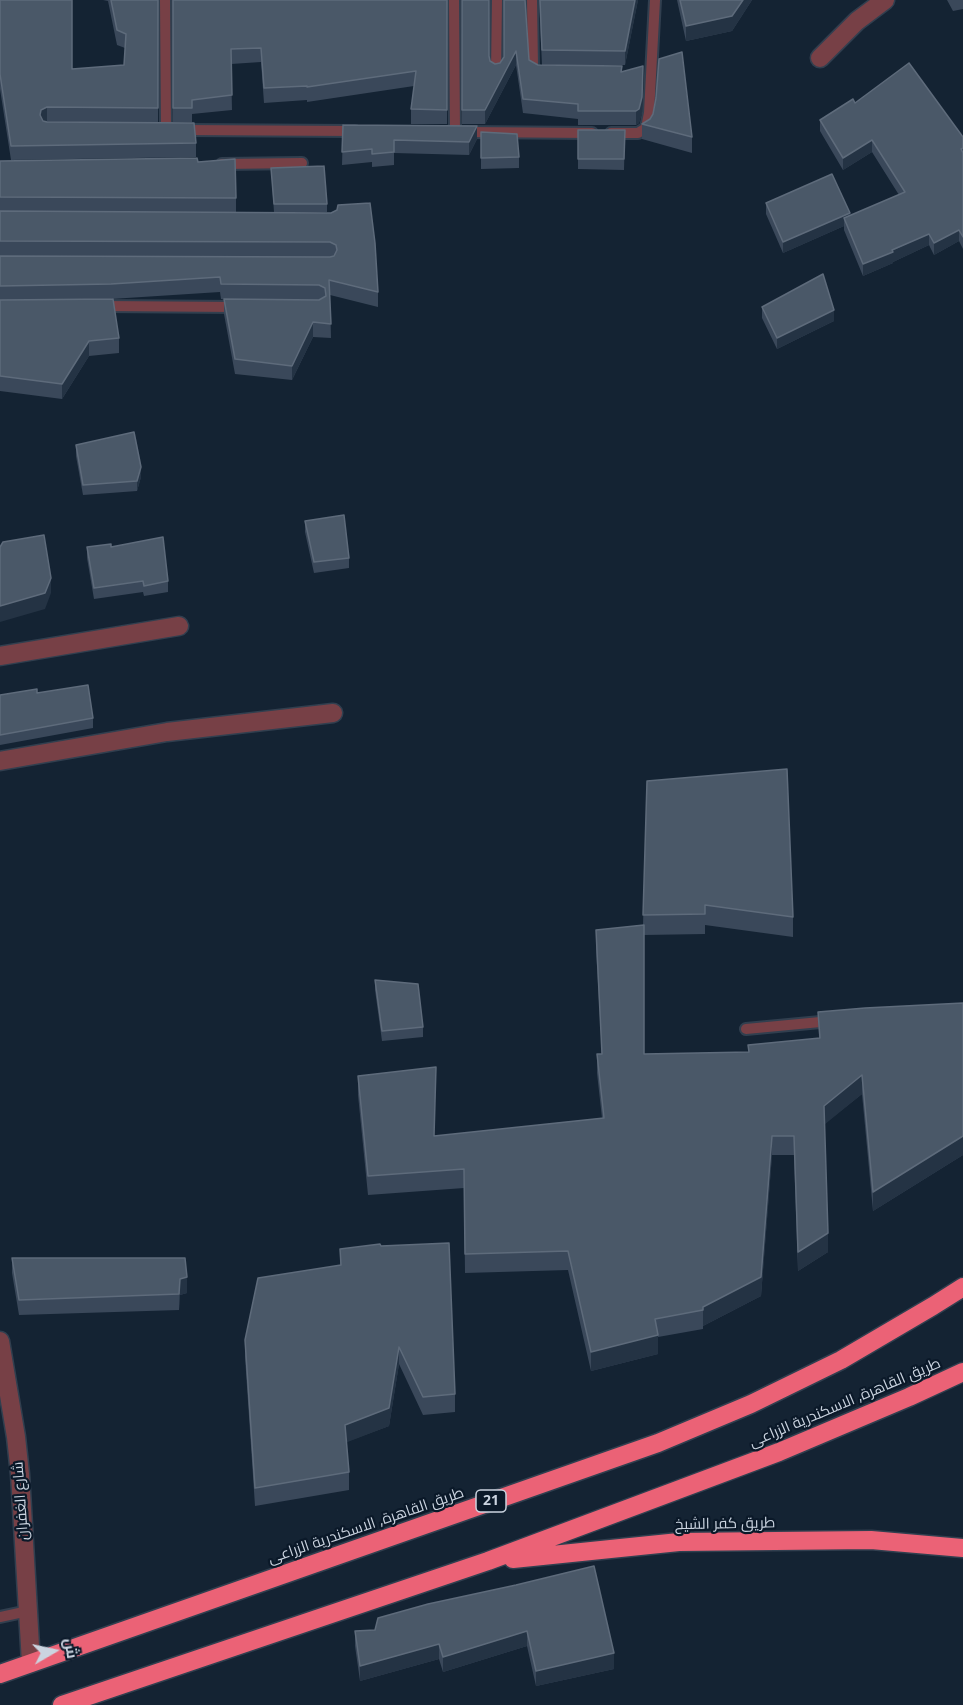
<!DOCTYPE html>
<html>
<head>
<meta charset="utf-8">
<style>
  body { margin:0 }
  #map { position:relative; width:963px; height:1705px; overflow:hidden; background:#142333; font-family:"Open Sans",Cairo,sans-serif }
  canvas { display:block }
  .north { position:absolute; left:24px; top:1621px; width:60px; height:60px; -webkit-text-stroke:4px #0b1929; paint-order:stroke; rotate:81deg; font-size:16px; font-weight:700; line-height:24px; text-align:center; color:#cbd4e0 }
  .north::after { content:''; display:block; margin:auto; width:21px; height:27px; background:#cbd4e0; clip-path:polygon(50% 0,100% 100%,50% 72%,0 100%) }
</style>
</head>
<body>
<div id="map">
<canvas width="963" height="1705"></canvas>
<div class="north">ش</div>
</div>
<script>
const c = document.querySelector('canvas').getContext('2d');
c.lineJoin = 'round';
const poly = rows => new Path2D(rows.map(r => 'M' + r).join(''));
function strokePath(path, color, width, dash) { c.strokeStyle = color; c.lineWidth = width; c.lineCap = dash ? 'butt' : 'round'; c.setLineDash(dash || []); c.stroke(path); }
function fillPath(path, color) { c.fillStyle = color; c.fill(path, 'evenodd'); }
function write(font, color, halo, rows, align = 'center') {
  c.font = font + ' "Open Sans",Cairo,sans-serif'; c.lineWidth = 4.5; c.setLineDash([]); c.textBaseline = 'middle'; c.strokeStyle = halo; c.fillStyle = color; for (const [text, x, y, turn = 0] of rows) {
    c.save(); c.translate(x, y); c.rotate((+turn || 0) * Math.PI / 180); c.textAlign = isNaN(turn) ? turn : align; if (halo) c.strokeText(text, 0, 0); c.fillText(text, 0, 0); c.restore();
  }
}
const lane = poly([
  [165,0,166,130],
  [454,0,455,132],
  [532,0,533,66,535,70,540,72],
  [496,71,497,0],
  [182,130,355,131],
  [464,132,592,133],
  [611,133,638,133,646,128,649,113,655,0],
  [222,164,302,163],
  [102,306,237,307],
  [746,1029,831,1021],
  [0,1617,28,1611]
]);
const street = poly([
  [820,58,857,21,885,0],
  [0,656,179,626],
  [0,761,167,732,333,713],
  [0,1341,16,1437,20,1474,31,1663]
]);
const highway = poly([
  [513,1559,679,1542,871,1540,963,1548],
  [0,1674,658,1443,751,1404,841,1360,933,1306,963,1287],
  [62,1705,488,1561,779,1452,909,1397,963,1372]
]);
const wall = poly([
  [0,0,72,69,124,65,125,48,117,45,108,1,103,0,158,0,158,122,196,143,196,157,11,160,0,89],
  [172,0,447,0,447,124,411,124,411,109,414,86,307,102,307,100,264,103,261,62,231,64,232,110,192,114,192,122,173,122],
  [462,0,490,61,495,64,500,63,504,57,504,0,529,60,538,65,622,71,643,80,642,112,639,123,636,125,578,125,578,119,523,113,516,65,485,124,462,124],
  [539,0,638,0,625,65,542,65],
  [676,0,752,0,732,31,686,41,677,0],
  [947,0,963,0,963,9,953,11],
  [855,103,963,137,963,249,959,241,934,255,929,245,893,262,893,263,863,276,844,230,844,226,783,253,766,214,766,203,850,216,899,195,872,152,843,170,820,131,820,120],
  [642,124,692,137,692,153,642,139],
  [343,125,477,139,469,155,394,153,394,165,372,167,372,162,342,165],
  [578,130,625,130,624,170,578,169],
  [481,132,519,157,519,168,481,169],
  [0,161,198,162,236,198,236,212,331,213,378,292,378,307,330,295,331,338,313,337,292,380,235,374,224,314,224,299,319,300,221,299,220,292,111,299,119,338,119,353,89,356,62,399,0,391],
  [271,168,327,204,327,212,274,212],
  [762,307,834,321,777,349,762,318],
  [76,445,141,477,137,491,83,495,76,456],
  [305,521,349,558,349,568,314,573,305,532],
  [87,547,111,547,168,581,168,592,144,596,143,592,94,599,87,558],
  [37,693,93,718,93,728,0,745,0,695],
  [647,781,793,917,793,937,705,925,705,934,644,935,644,1054,748,1052,819,1038,818,1012,963,1003,963,1155,873,1211,862,1094,824,1124,828,1252,798,1271,794,1155,772,1155,761,1296,703,1326,703,1329,658,1337,658,1354,591,1371,568,1270,465,1273,464,1188,368,1195,358,1095,358,1076,435,1136,602,1118,597,1073,597,1054,602,1054,596,949,596,930,643,925],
  [375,980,423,1027,423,1037,382,1041,375,990],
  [381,1246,455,1394,455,1412,423,1415,399,1364,389,1426,346,1442,349,1472,349,1490,255,1506,245,1357,245,1340,340,1265,340,1249],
  [12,1258,187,1293,180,1295,179,1310,19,1315,12,1273],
  [516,1585,614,1669,536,1686,527,1646,443,1672,439,1659,360,1681,355,1646,355,1631,375,1630]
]);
const shadedWall = poly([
  [635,0,638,0,625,65,625,51],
  [743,0,752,0,732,31,686,41,686,26],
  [516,51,516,65,485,124,485,110],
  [643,66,642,112,639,123,636,125,636,111],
  [47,107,47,122,41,125,40,115,41,110],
  [477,126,477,139,469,155,469,142],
  [872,140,872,152,843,170,843,158],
  [850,213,850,224,844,218,844,226,783,253,783,242],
  [959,230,959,241,934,255,934,243],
  [929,234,929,245,893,262,893,263,863,276,863,264],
  [834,310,834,321,777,349,777,338],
  [313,322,313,337,292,380,292,366],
  [89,341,89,356,62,399,62,384],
  [141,467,141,477,137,491,137,481],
  [51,578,51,593,45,609,0,622,0,606],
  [862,1075,862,1094,824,1125,824,1106],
  [772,1136,772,1155,761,1296,703,1326,703,1307],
  [963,1136,963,1155,873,1211,873,1192],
  [828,1233,828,1252,798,1271,798,1252],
  [187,1277,187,1293,180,1295,179,1310,180,1279],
  [658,1335,658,1354,591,1371,591,1352],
  [399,1347,399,1364,389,1426,345,1443,345,1425],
  [527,1631,527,1646,443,1672,443,1657],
  [439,1644,439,1659,360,1681,360,1666],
  [614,1653,614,1669,536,1686,536,1671]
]);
const building = poly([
  [0,0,72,0,72,69,124,65,126,34,117,30,111,0,158,0,158,108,47,107,41,110,40,115,43,121,47,122,194,123,196,143,11,146,0,74,0,0],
  [173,0,447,0,447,110,411,109,416,71,307,87,307,86,264,88,261,48,231,49,232,95,192,100,192,108,173,108,173,0],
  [462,0,489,0,489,56,490,61,495,64,500,63,504,57,504,0,525,0,529,60,538,65,622,66,621,72,643,66,642,97,639,109,636,111,578,111,578,104,523,99,516,51,485,110,462,110,462,0],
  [540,0,635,0,625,51,542,50,540,0],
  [680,0,743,0,732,16,686,26,680,0],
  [682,52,692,137,642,124,650,119,653,114,656,98,659,59,682,52],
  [909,63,963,137,963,148,961,149,963,153,963,237,959,230,934,243,929,234,892,250,893,252,863,264,844,218,905,192,872,140,843,158,820,120,853,99,855,103,909,63],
  [343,125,477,126,469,142,394,140,394,152,372,154,372,149,342,152,343,125],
  [578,130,625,130,624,159,578,159,578,130],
  [481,132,517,134,519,157,481,158,481,132],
  [197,158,198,162,235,159,236,198,0,197,0,161,197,158],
  [324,166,327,204,274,204,271,168,324,166],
  [832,174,850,213,783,242,766,203,832,174],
  [370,203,375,243,378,292,329,280,331,324,313,322,292,366,235,359,224,299,319,300,326,296,325,288,319,285,221,284,220,277,111,284,0,286,0,256,330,257,334,256,337,250,336,245,330,242,0,241,0,211,331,213,337,210,338,205,370,203],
  [823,274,834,310,777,338,762,307,823,274],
  [113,299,119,338,89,341,62,384,0,376,0,300,113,299],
  [134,432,141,467,137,481,83,485,76,445,134,432],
  [344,515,349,558,314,562,305,521,344,515],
  [44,535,51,578,45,593,0,606,0,547,3,542,44,535],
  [163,537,168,581,144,586,143,581,94,588,87,547,111,544,111,547,163,537],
  [88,685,93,718,0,735,0,695,37,689,37,693,88,685],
  [787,769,793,917,705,905,705,914,643,915,647,781,787,769],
  [644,925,644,1054,749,1052,748,1045,820,1038,818,1012,865,1008,963,1003,963,1136,873,1192,862,1075,824,1106,828,1233,798,1252,794,1136,772,1136,761,1277,703,1307,703,1310,655,1319,658,1335,591,1352,568,1251,465,1254,464,1169,368,1176,358,1076,436,1067,434,1136,604,1118,597,1054,602,1054,596,930,644,925],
  [375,980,418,984,423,1027,382,1031,375,980],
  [449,1243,455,1394,423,1397,399,1347,389,1408,345,1425,349,1472,255,1488,245,1340,258,1278,341,1265,340,1249,380,1244,381,1246,449,1243],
  [12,1258,185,1258,187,1277,180,1279,179,1294,19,1300,12,1258],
  [594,1566,614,1653,536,1671,527,1631,443,1657,439,1644,360,1666,355,1631,375,1630,378,1618,428,1604,516,1585,594,1566]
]);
const shields = [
  [491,1501,30]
];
const shieldNames = [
  ["21",491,1501]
];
const streetNames = [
  ["طريق القاهرة, الاسكندرية الزراعى",845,1403,-23],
  ["شارع الغفران",21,1501,-94],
  ["طريق كفر الشيخ",725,1524,-1],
  ["طريق القاهرة, الاسكندرية الزراعى",366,1526,-19]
];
strokePath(lane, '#313f4f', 14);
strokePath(street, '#313f4f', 21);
strokePath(highway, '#313f4f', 21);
strokePath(lane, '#774046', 10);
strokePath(street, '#774046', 18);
strokePath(highway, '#eb6276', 18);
fillPath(wall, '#3a485a');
fillPath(shadedWall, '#243344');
fillPath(building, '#4a5868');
strokePath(building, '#5e6b7b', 1.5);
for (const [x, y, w] of shields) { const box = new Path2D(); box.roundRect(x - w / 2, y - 11, w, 22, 4.5); c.fillStyle = '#0b1929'; c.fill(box); strokePath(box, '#cbd4e0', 1.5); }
write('bold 14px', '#cbd4e0', null, shieldNames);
write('15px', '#cbd4e0', '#0b1929', streetNames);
</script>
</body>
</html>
